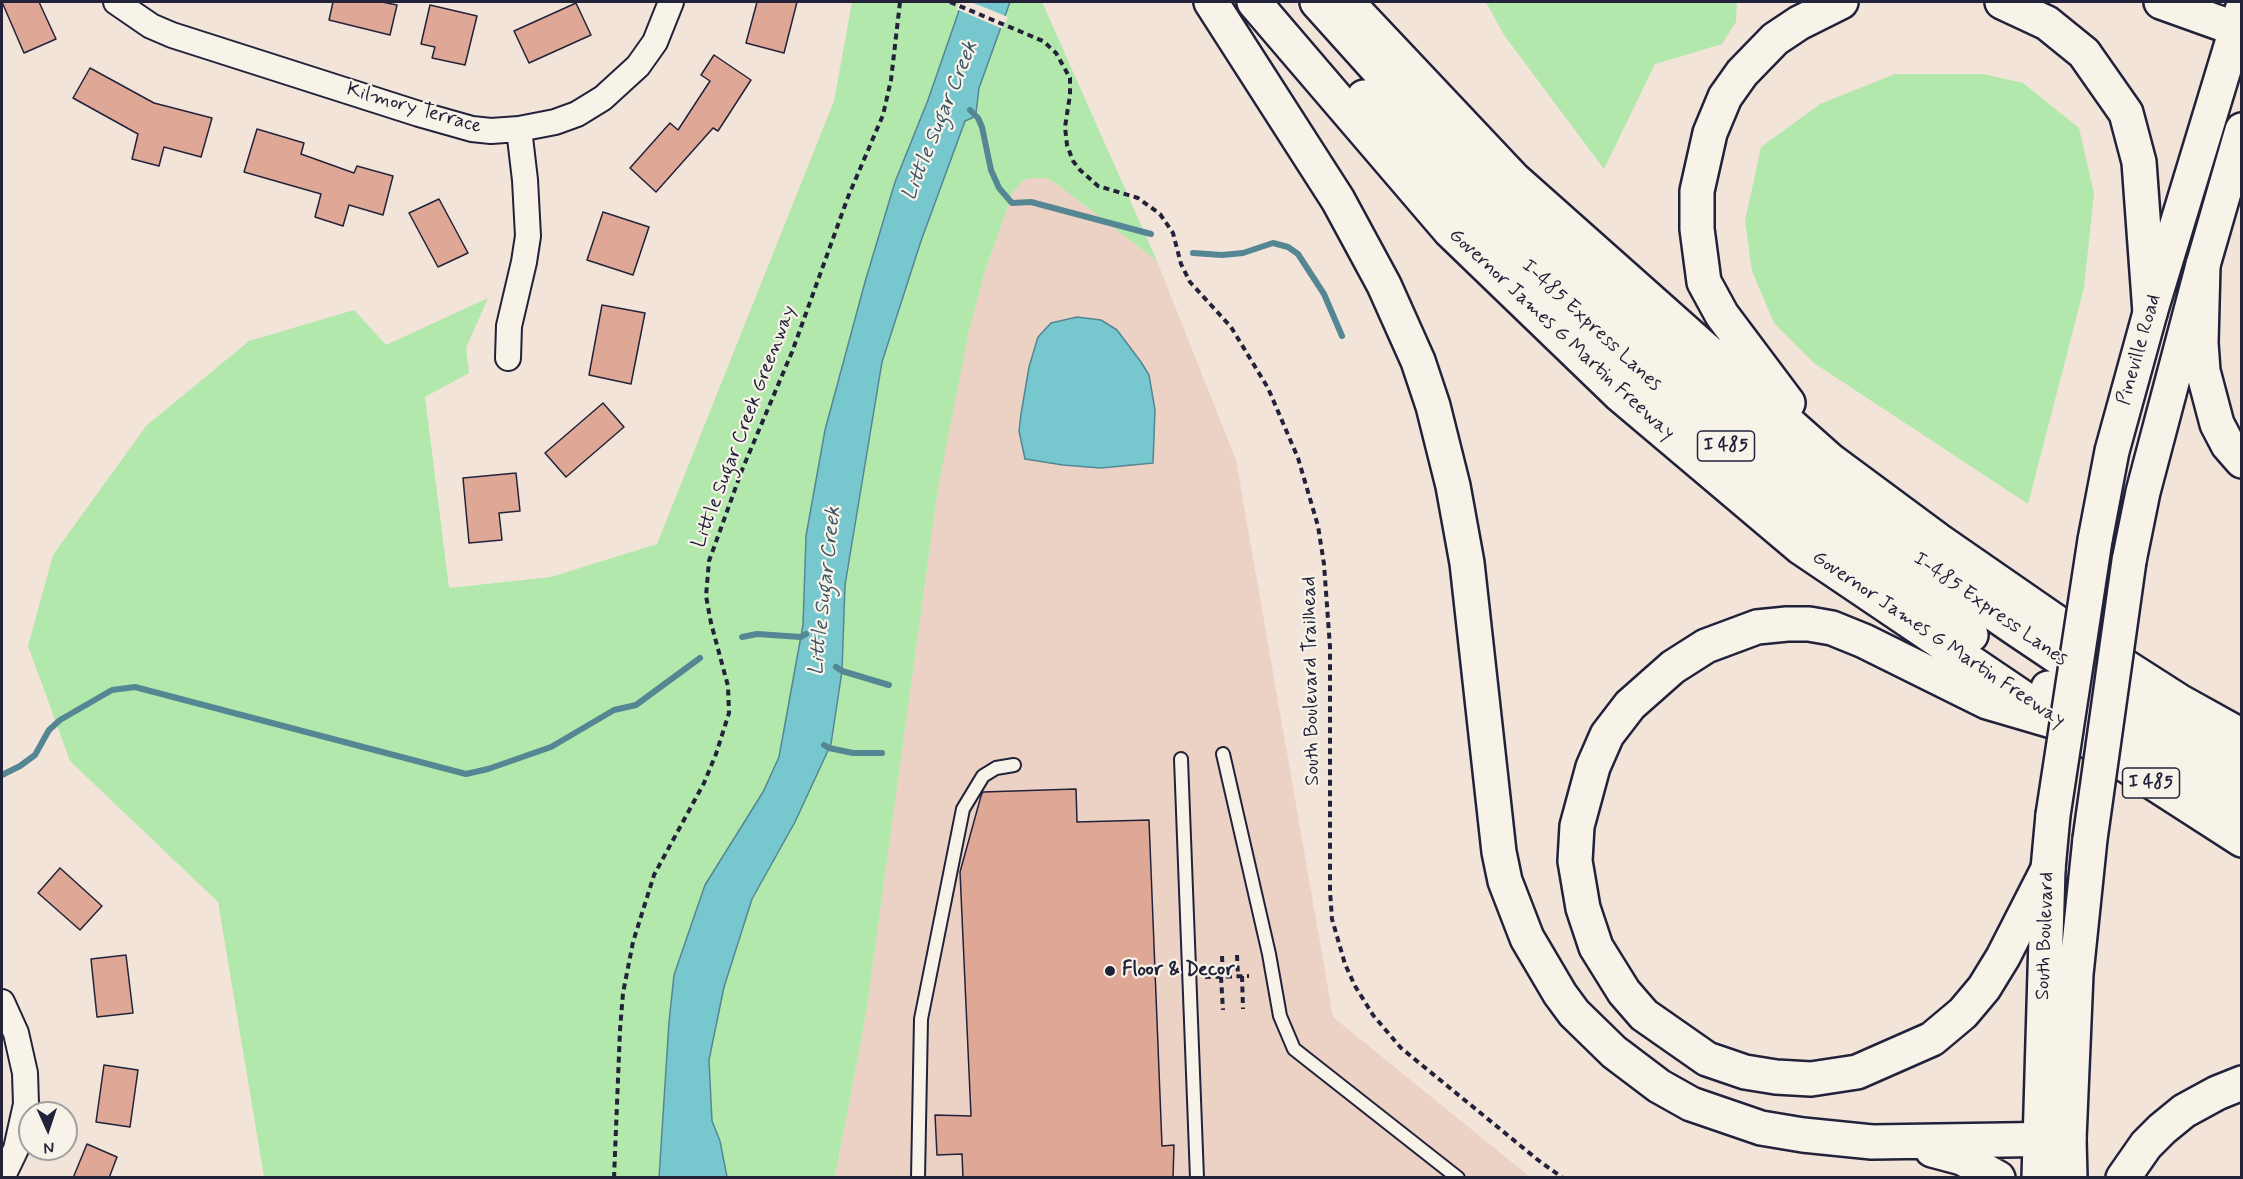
<!DOCTYPE html>
<html>
<head>
<meta charset="utf-8">
<style>
  body { margin:0 }
  #map { position:relative; width:2243px; height:1179px; overflow:hidden; background:#f2e4d8; font-family:Mynerve,sans-serif }
  canvas { display:block }
  .frame { position:absolute; inset:0; border:3px solid #22223b; pointer-events:none }
  .north { position:absolute; left:18px; top:1101px; width:60px; height:60px; box-sizing:border-box; background:#f7f3e8; border:2px solid #a29fa3; border-radius:50%; rotate:177deg; font-size:16px; font-weight:700; line-height:24px; text-align:center; color:#22223b }
  .north::after { content:''; display:block; margin:auto; width:21px; height:27px; background:#22223b; clip-path:polygon(50% 0,100% 100%,50% 72%,0 100%) }
</style>
</head>
<body>
<div id="map">
<canvas width="2243" height="1179"></canvas>
<div class="frame"></div>
<div class="north">N</div>
</div>
<script>
const c = document.querySelector('canvas').getContext('2d');
c.lineJoin = 'round';
function fillPath(path, color) { c.fillStyle = color; c.fill(path, 'evenodd'); }
const poly = rows => new Path2D(rows.map(r => 'M' + r).join(''));
function strokePath(path, color, width, dash) { c.strokeStyle = color; c.lineWidth = width; c.lineCap = dash ? 'butt' : 'round'; c.setLineDash(dash || []); c.stroke(path); }
function write(font, color, halo, rows, align = 'center') {
  c.font = font + ' Mynerve,sans-serif'; c.lineWidth = 4.5; c.setLineDash([]); c.textBaseline = 'middle'; c.strokeStyle = halo; c.fillStyle = color; for (const [text, x, y, turn = 0] of rows) {
    c.save(); c.translate(x, y); c.rotate((+turn || 0) * Math.PI / 180); c.textAlign = isNaN(turn) ? turn : align; if (halo) c.strokeText(text, 0, 0); c.fillText(text, 0, 0); c.restore();
  }
}
const built = poly([
  [1031,178,1045,178,1054,182,1157,261,1236,460,1333,1017,1530,1177,835,1178,866,1014,938,488,949,424,969,331,984,274,1013,192,1022,181]
]);
const green = poly([
  [852,2,1042,2,1157,261,1054,182,1045,178,1031,178,1022,181,1013,192,984,274,969,331,938,488,866,1014,835,1177,264,1177,218,902,70,761,28,646,53,555,146,426,249,341,354,310,386,345,488,298,466,348,469,373,425,397,449,588,551,577,657,544,834,101],
  [1486,2,1737,2,1736,22,1722,44,1655,64,1604,169,1504,35],
  [1895,74,1983,74,2023,83,2079,128,2094,193,2084,288,2028,504,1814,363,1774,323,1752,271,1745,221,1761,147,1820,104]
]);
const water = poly([
  [962,2,1010,2,979,88,976,113,972,118,965,121,921,241,882,362,845,585,842,671,831,744,795,822,752,899,724,987,709,1060,712,1121,720,1141,727,1177,659,1178,669,1022,674,975,705,885,763,792,779,757,803,625,806,536,825,430,865,282,895,182,928,100,962,2],
  [1077,317,1101,320,1117,330,1141,362,1149,375,1155,410,1153,463,1101,468,1063,465,1025,459,1019,431,1021,414,1029,367,1038,337,1051,323,1077,317]
]);
const pier = poly([
  [959,2,971,2,1008,17,1003,29,956,9]
]);
const stream = poly([
  [970,110,978,118,982,127,991,170,999,188,1012,203,1031,202,1151,234],
  [1193,253,1222,255,1243,253,1273,243,1288,247,1298,254,1324,294,1342,336],
  [742,637,757,634,801,637,806,634],
  [836,667,842,671,889,685],
  [824,745,829,748,853,753,882,753],
  [2,775,20,766,35,755,49,730,60,720,112,690,135,687,466,774,488,769,551,747,614,710,636,705,700,658]
]);
const building = poly([
  [2,2,39,2,56,39,24,53,2,2],
  [333,2,382,2,397,5,390,35,329,20,333,2],
  [757,2,797,2,784,53,746,43,757,2],
  [576,3,591,35,529,63,514,31,576,3],
  [430,5,477,16,465,65,432,58,435,47,421,44,430,5],
  [714,55,751,80,718,131,713,128,656,192,630,168,670,123,678,130,710,81,701,75,714,55],
  [90,68,154,103,212,118,201,157,164,147,159,166,132,159,138,134,73,98,90,68],
  [257,129,304,143,301,154,354,173,357,166,393,176,383,215,349,205,343,226,315,217,321,194,244,172,257,129],
  [439,199,468,253,438,267,409,213,439,199],
  [603,212,649,227,633,275,587,260,603,212],
  [602,305,645,313,631,384,589,375,602,305],
  [603,403,624,427,566,477,545,453,603,403],
  [516,473,520,511,499,513,502,540,469,543,463,478,516,473],
  [1076,789,1077,822,1149,820,1162,1146,1174,1145,1173,1178,963,1178,962,1154,937,1155,935,1115,971,1116,960,872,981,796,983,792,1076,789],
  [60,868,102,906,80,930,38,893,60,868],
  [126,955,133,1013,97,1017,91,959,126,955],
  [104,1065,138,1070,130,1127,96,1122,104,1065],
  [87,1144,117,1157,109,1178,73,1178,87,1144]
]);
const path = poly([
  [950,2,1043,41,1056,53,1070,78,1070,95,1065,127,1067,145,1073,161,1080,170,1098,186,1138,198,1160,214,1173,233,1181,264,1190,282,1231,327,1268,388,1298,458,1318,526,1324,564,1330,647,1330,891,1332,919,1345,964,1355,986,1373,1015,1401,1048,1538,1160,1563,1178],
  [1237,955,1238,976],
  [1222,956,1223,977],
  [1242,976,1243,1009],
  [1205,977,1249,976],
  [1221,977,1223,1010],
  [614,1178,620,1030,623,993,633,942,654,875,704,783,716,754,729,713,728,686,711,623,706,596,709,561,742,470,792,352,848,197,883,115,891,80,900,2]
]);
const lane = poly([
  [1223,754,1269,954,1280,1016,1294,1049,1458,1178],
  [1181,759,1197,1178],
  [918,1178,921,1019,963,809,983,776,996,768,1014,765]
]);
const street = poly([
  [116,2,151,26,172,35,419,114,472,129,491,131,519,129,555,122,577,114,603,98,638,66,655,42,671,2],
  [508,358,509,326,524,262,528,236,525,180,519,129],
  [2,1002,16,1033,25,1073,26,1104,16,1149,2,1178]
]);
const secondary = poly([
  [2095,540,2112,451,2150,313,2242,10],
  [2129,561,2143,492,2203,265,2242,130],
  [2039,1178,2048,869,2053,815],
  [2070,1178,2069,1139,2076,974,2090,839]
]);
const highway = poly([
  [1211,2,1338,200,1384,285,1418,361,1433,406,1453,486,1467,563,1499,852,1505,881,1527,938,1560,994,1574,1013,1614,1052,1659,1086,1691,1104,1761,1128,1803,1135,1872,1142,2069,1139],
  [1254,2,1450,231,1620,395,1800,547,2062,724,2242,840],
  [1317,2,1442,141,1520,222,1590,290,1677,368,1764,444,1929,569,2016,629,2147,717,2242,771],
  [1347,2,1514,179,1830,460,1938,540,2068,630,2179,701,2242,736],
  [2002,2,2047,23,2084,53,2126,113,2139,162,2150,313],
  [2161,2,2242,31],
  [1364,97,1462,204,1539,280,1683,410,1830,532,1971,635],
  [2203,265,2201,343,2203,371,2217,424,2228,445,2242,461],
  [1788,403,1722,315,1704,282,1697,229,1697,191,1710,133,1725,97,1742,73,1775,39,1799,23,1841,2],
  [2048,688,2183,774,2242,807],
  [2048,869,2003,957,1984,988,1963,1013,1932,1039,1857,1072,1811,1079,1776,1077,1745,1072,1707,1059,1644,1015,1624,992,1596,947,1583,908,1575,861,1577,826,1593,767,1607,735,1630,705,1673,667,1706,646,1757,627,1787,624,1809,624,1832,628,1864,641,1987,702,2062,724],
  [1932,1150,1962,1158,1998,1178],
  [2123,1178,2146,1145,2162,1129,2184,1111,2217,1093,2242,1083]
]);
const secondaryBridge = poly([
  [2053,815,2095,540],
  [2090,839,2129,561]
]);
const markers = [
  [1110,971,6,"#22223b"]
];
const shields = [
  [1726,446,57],
  [2151,783,57]
];
const shieldNames = [
  ["I 485",1726,446],
  ["I 485",2151,783]
];
const streetNames = [
  ["Kilmory Terrace",414,109,16],
  ["I-485 Express Lanes",1591,326,43],
  ["Governor James G Martin Freeway",1561,335,43],
  ["Pineville Road",2140,350,-74],
  ["Little Sugar Creek Greenway",745,427,-69],
  ["I-485 Express Lanes",1990,610,35],
  ["Governor James G Martin Freeway",1938,640,34],
  ["South Boulevard Trailhead",1312,681,-91],
  ["South Boulevard",2046,936,-88]
];
const poiNames = [
  ["Floor & Decor",1122,971]
];
const waterNames = [
  ["Little Sugar Creek",941,121,-68],
  ["Little Sugar Creek",826,591,-84]
];
fillPath(built, '#ecd2c4');
fillPath(green, '#b2e8ab');
fillPath(water, '#77c8ce');
strokePath(water, '#558693', 1.5);
fillPath(pier, '#f2e4d8');
strokePath(stream, '#558693', 6);
fillPath(building, '#dfa896');
strokePath(building, '#22223b', 1.5);
strokePath(lane, '#22223b', 16);
strokePath(street, '#22223b', 28);
strokePath(secondary, '#22223b', 38);
strokePath(highway, '#22223b', 38);
strokePath(path, '#22223b', 4, [6, 4.5]);
strokePath(lane, '#f7f3e8', 12);
strokePath(street, '#f7f3e8', 24);
strokePath(secondary, '#f7f3e8', 33);
strokePath(highway, '#f7f3e8', 33);
strokePath(secondaryBridge, '#22223b', 38, []);
strokePath(secondaryBridge, '#f7f3e8', 33);
for (const [x, y, r, color] of markers) { const dot = new Path2D(); dot.arc(x, y, r, 0, 2 * Math.PI); c.fillStyle = color; c.fill(dot); strokePath(dot, '#f7f3e8', 2); }
for (const [x, y, w] of shields) { const box = new Path2D(); box.roundRect(x - w / 2, y - 15, w, 30, 4.5); c.fillStyle = '#f7f3e8'; c.fill(box); strokePath(box, '#22223b', 1.5); }
write('bold 18px', '#22223b', null, shieldNames);
write('20px', '#22223b', '#f7f3e8', streetNames);
write('bold 20px', '#22223b', '#f7f3e8', poiNames, 'left');
write('italic 21px', '#3c5467', '#f7f3e8', waterNames);
</script>
</body>
</html>
